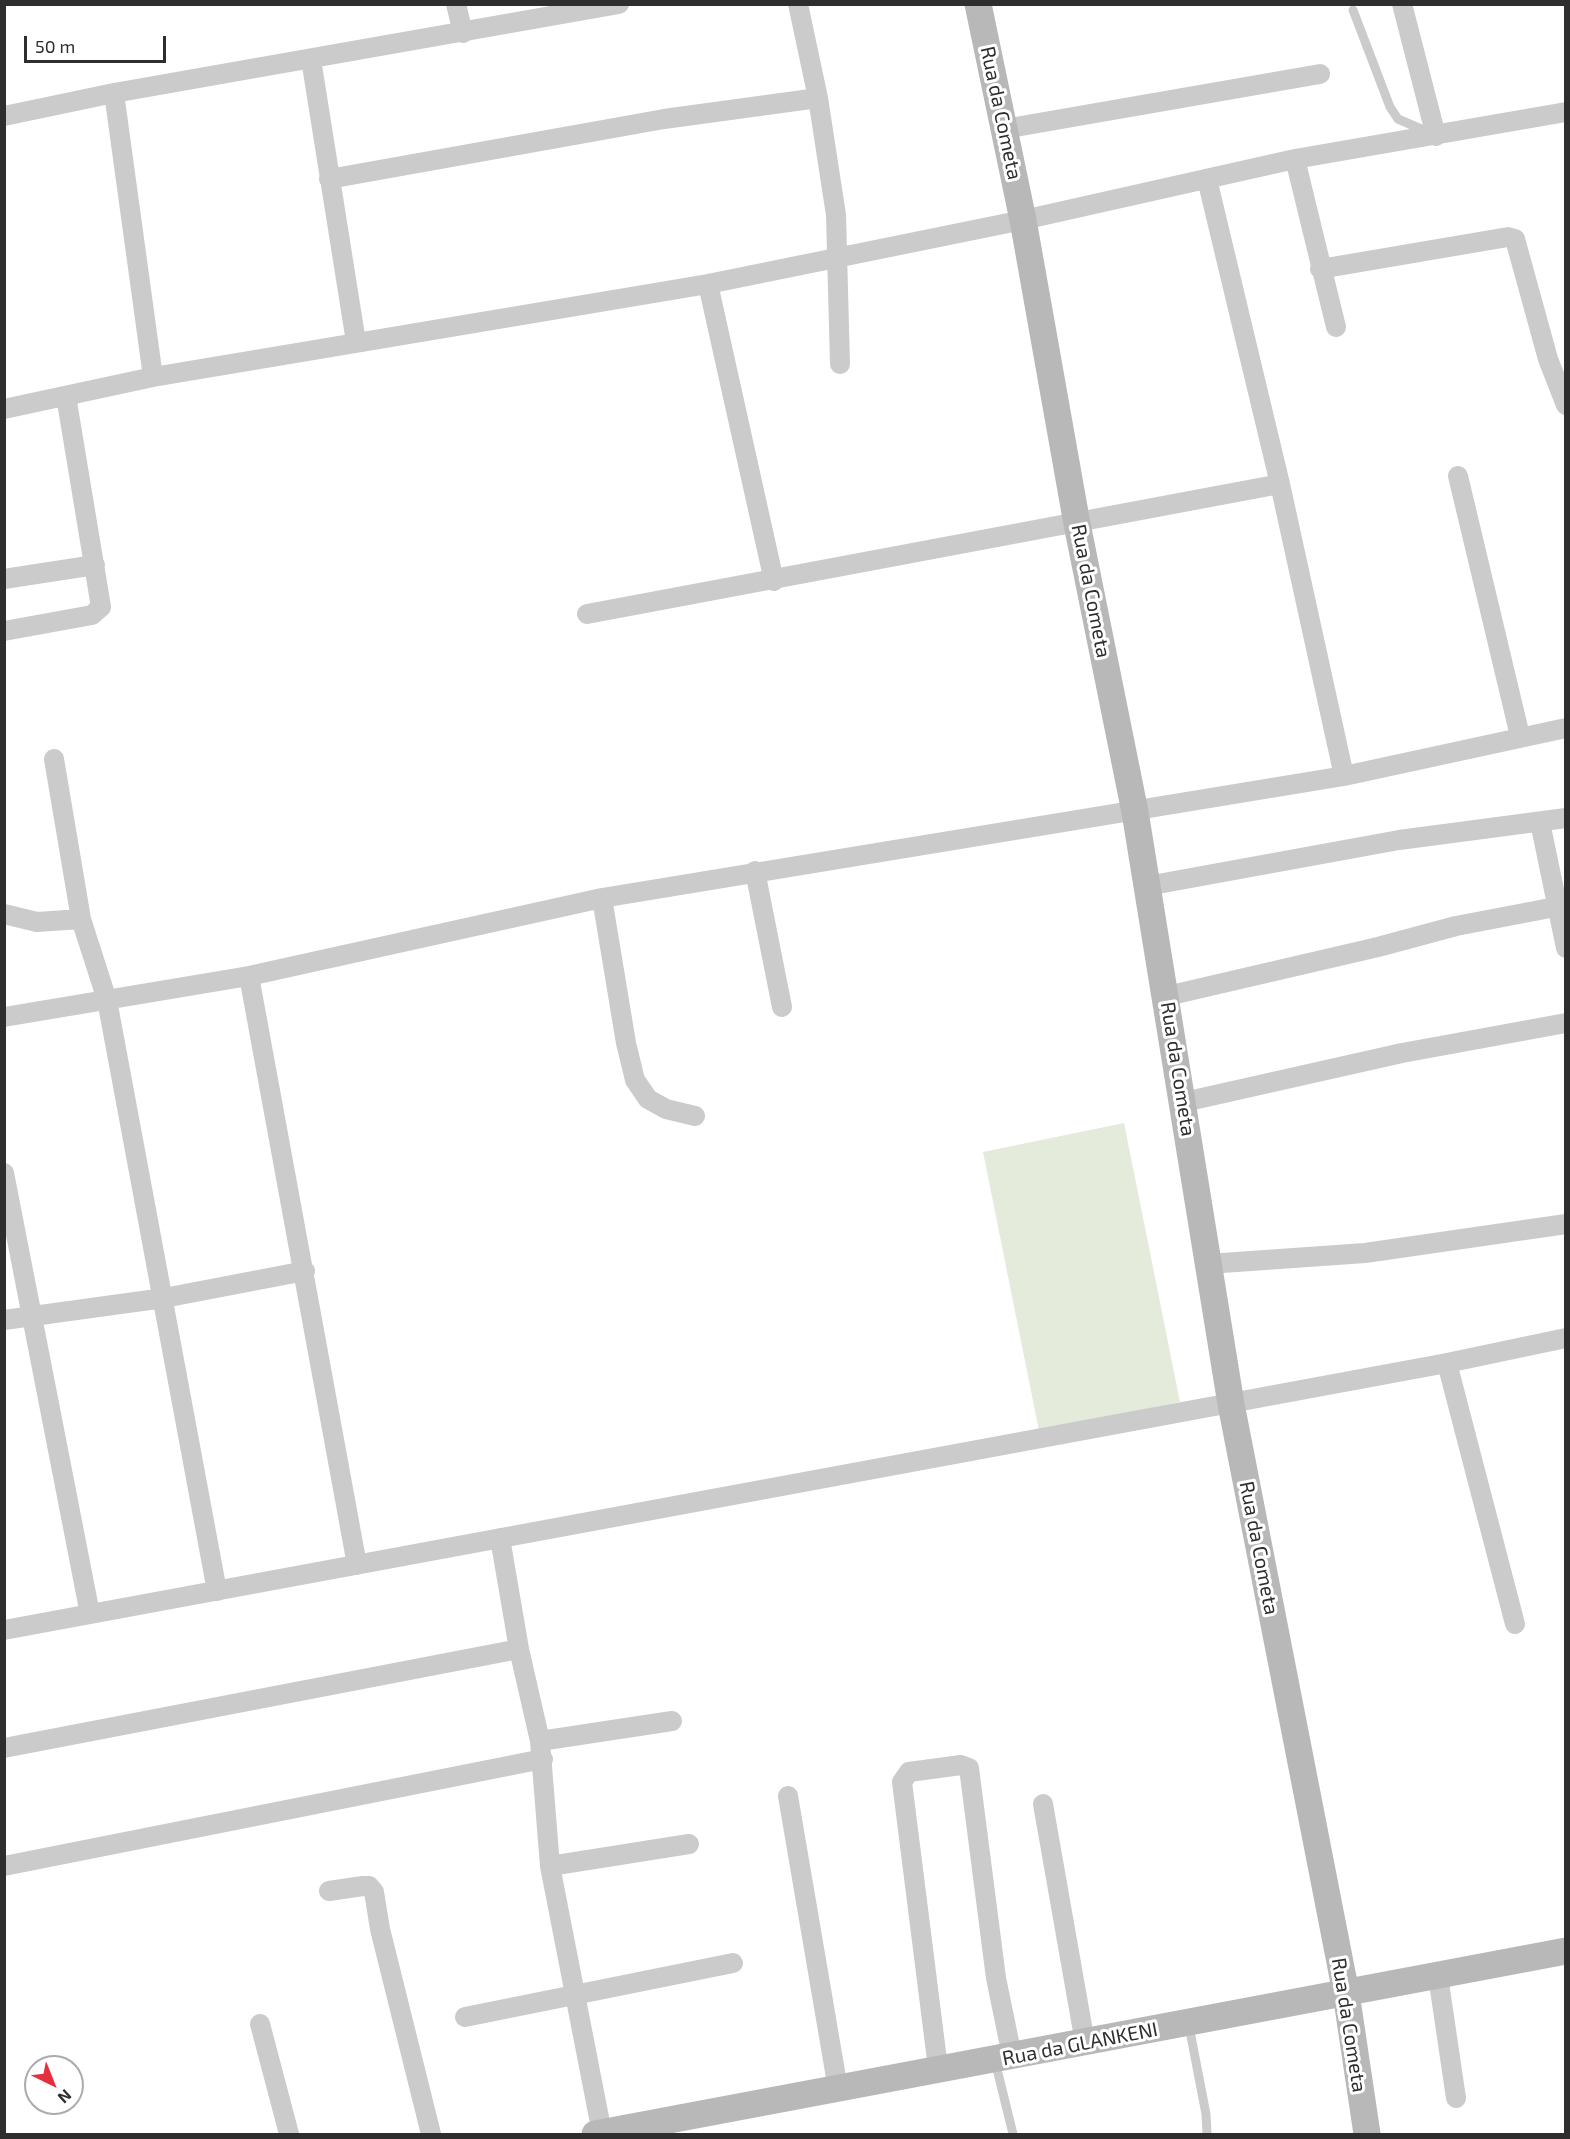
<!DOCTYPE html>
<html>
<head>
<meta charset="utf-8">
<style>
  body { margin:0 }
  #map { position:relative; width:1570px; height:2139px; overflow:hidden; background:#fff; font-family:"Exo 2",sans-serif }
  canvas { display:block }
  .frame { position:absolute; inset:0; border:6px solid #2e2e2e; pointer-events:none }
  .north { position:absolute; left:24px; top:2055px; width:60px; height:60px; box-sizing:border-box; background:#fff; border:2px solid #ababab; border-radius:50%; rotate:137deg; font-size:16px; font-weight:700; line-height:24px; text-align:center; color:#2e2e2e }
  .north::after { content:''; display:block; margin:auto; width:21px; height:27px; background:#e4303e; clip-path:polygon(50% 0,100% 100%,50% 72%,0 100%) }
  .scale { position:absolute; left:24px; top:36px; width:142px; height:27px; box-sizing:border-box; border:3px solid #2e2e2e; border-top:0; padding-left:8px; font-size:18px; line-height:21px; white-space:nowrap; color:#2e2e2e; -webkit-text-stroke:4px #fff; paint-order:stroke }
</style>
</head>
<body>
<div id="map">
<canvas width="1570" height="2139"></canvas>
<div class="frame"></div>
<div class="north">N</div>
<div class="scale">50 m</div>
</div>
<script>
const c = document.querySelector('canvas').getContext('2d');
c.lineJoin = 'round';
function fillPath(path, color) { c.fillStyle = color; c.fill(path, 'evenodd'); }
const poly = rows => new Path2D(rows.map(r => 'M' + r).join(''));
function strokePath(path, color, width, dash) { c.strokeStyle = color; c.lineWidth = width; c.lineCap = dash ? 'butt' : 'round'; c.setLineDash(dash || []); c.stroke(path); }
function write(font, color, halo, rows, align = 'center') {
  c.font = font + ' "Exo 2",sans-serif'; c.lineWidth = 6; c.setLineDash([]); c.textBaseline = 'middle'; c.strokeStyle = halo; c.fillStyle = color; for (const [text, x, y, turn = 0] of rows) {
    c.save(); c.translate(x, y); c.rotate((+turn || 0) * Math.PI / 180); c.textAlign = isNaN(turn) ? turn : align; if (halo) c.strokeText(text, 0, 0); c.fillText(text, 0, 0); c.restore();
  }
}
const green = poly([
  [1124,1123,1180,1402,1039,1431,983,1152]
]);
const lane = poly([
  [1353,10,1390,107,1398,119,1428,132],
  [1189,2026,1206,2114,1207,2134],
  [995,2061,1013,2134]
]);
const street = poly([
  [456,4,463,33],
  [798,4,818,98,836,215,840,364],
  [1402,4,1436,136],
  [311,59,356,342],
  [114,93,153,377],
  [4,116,114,93,619,4],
  [1004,129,1320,74],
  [1295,159,1336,327],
  [329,179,664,119,818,98],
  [1207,179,1280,484,1344,776],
  [1320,269,1508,237,1515,239,1548,359,1566,405],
  [708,284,774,581],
  [4,409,153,377,708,284,1023,220,1295,159,1566,112],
  [1458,476,1520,736],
  [4,579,95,565],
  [587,614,1280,484],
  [4,631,92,615,101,607,66,396],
  [54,759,81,919,107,1000,217,1591],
  [1540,822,1566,948],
  [755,871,782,1007],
  [1147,886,1399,840,1566,818],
  [602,898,626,1043,635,1080,648,1099,666,1109,695,1116],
  [4,914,37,922,81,919],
  [249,976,357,1565],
  [1167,996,1378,947,1456,926,1566,905],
  [4,1017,249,976,602,898,1344,776,1566,728],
  [1184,1102,1402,1053,1566,1023],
  [4,1173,90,1614],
  [1208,1264,1365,1253,1566,1224],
  [4,1320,164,1298,305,1271],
  [1447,1363,1515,1624],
  [500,1538,519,1649,540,1741,550,1866,602,2133],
  [4,1630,1447,1363,1566,1338],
  [540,1741,672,1721],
  [4,1748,519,1649],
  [788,1796,838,2089],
  [1043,1804,1085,2043],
  [4,1866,543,1759],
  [550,1866,689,1844],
  [329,1891,363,1886,369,1886,374,1892,380,1929,431,2134],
  [1438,1976,1456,2098],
  [465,2017,733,1963],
  [260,2024,289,2134],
  [938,2068,902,1782,909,1772,961,1765,969,1768,996,1978,1012,2056]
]);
const secondary = poly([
  [978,4,1023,220,1077,524,1135,812,1231,1404,1346,1993,1367,2134],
  [595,2134,1566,1951]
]);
const streetNames = [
  ["Rua da Cometa",1001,113,78],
  ["Rua da Cometa",1091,591,79],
  ["Rua da Cometa",1178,1069,81],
  ["Rua da Cometa",1259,1548,79],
  ["Rua da Cometa",1349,2025,81],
  ["Rua da GLANKENI",1080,2044,-11]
];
fillPath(green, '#e4ebdb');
strokePath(lane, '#cbcbcb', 9);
strokePath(street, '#cbcbcb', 20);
strokePath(secondary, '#b8b8b8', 27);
write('20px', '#2e2e2e', '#fff', streetNames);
</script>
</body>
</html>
